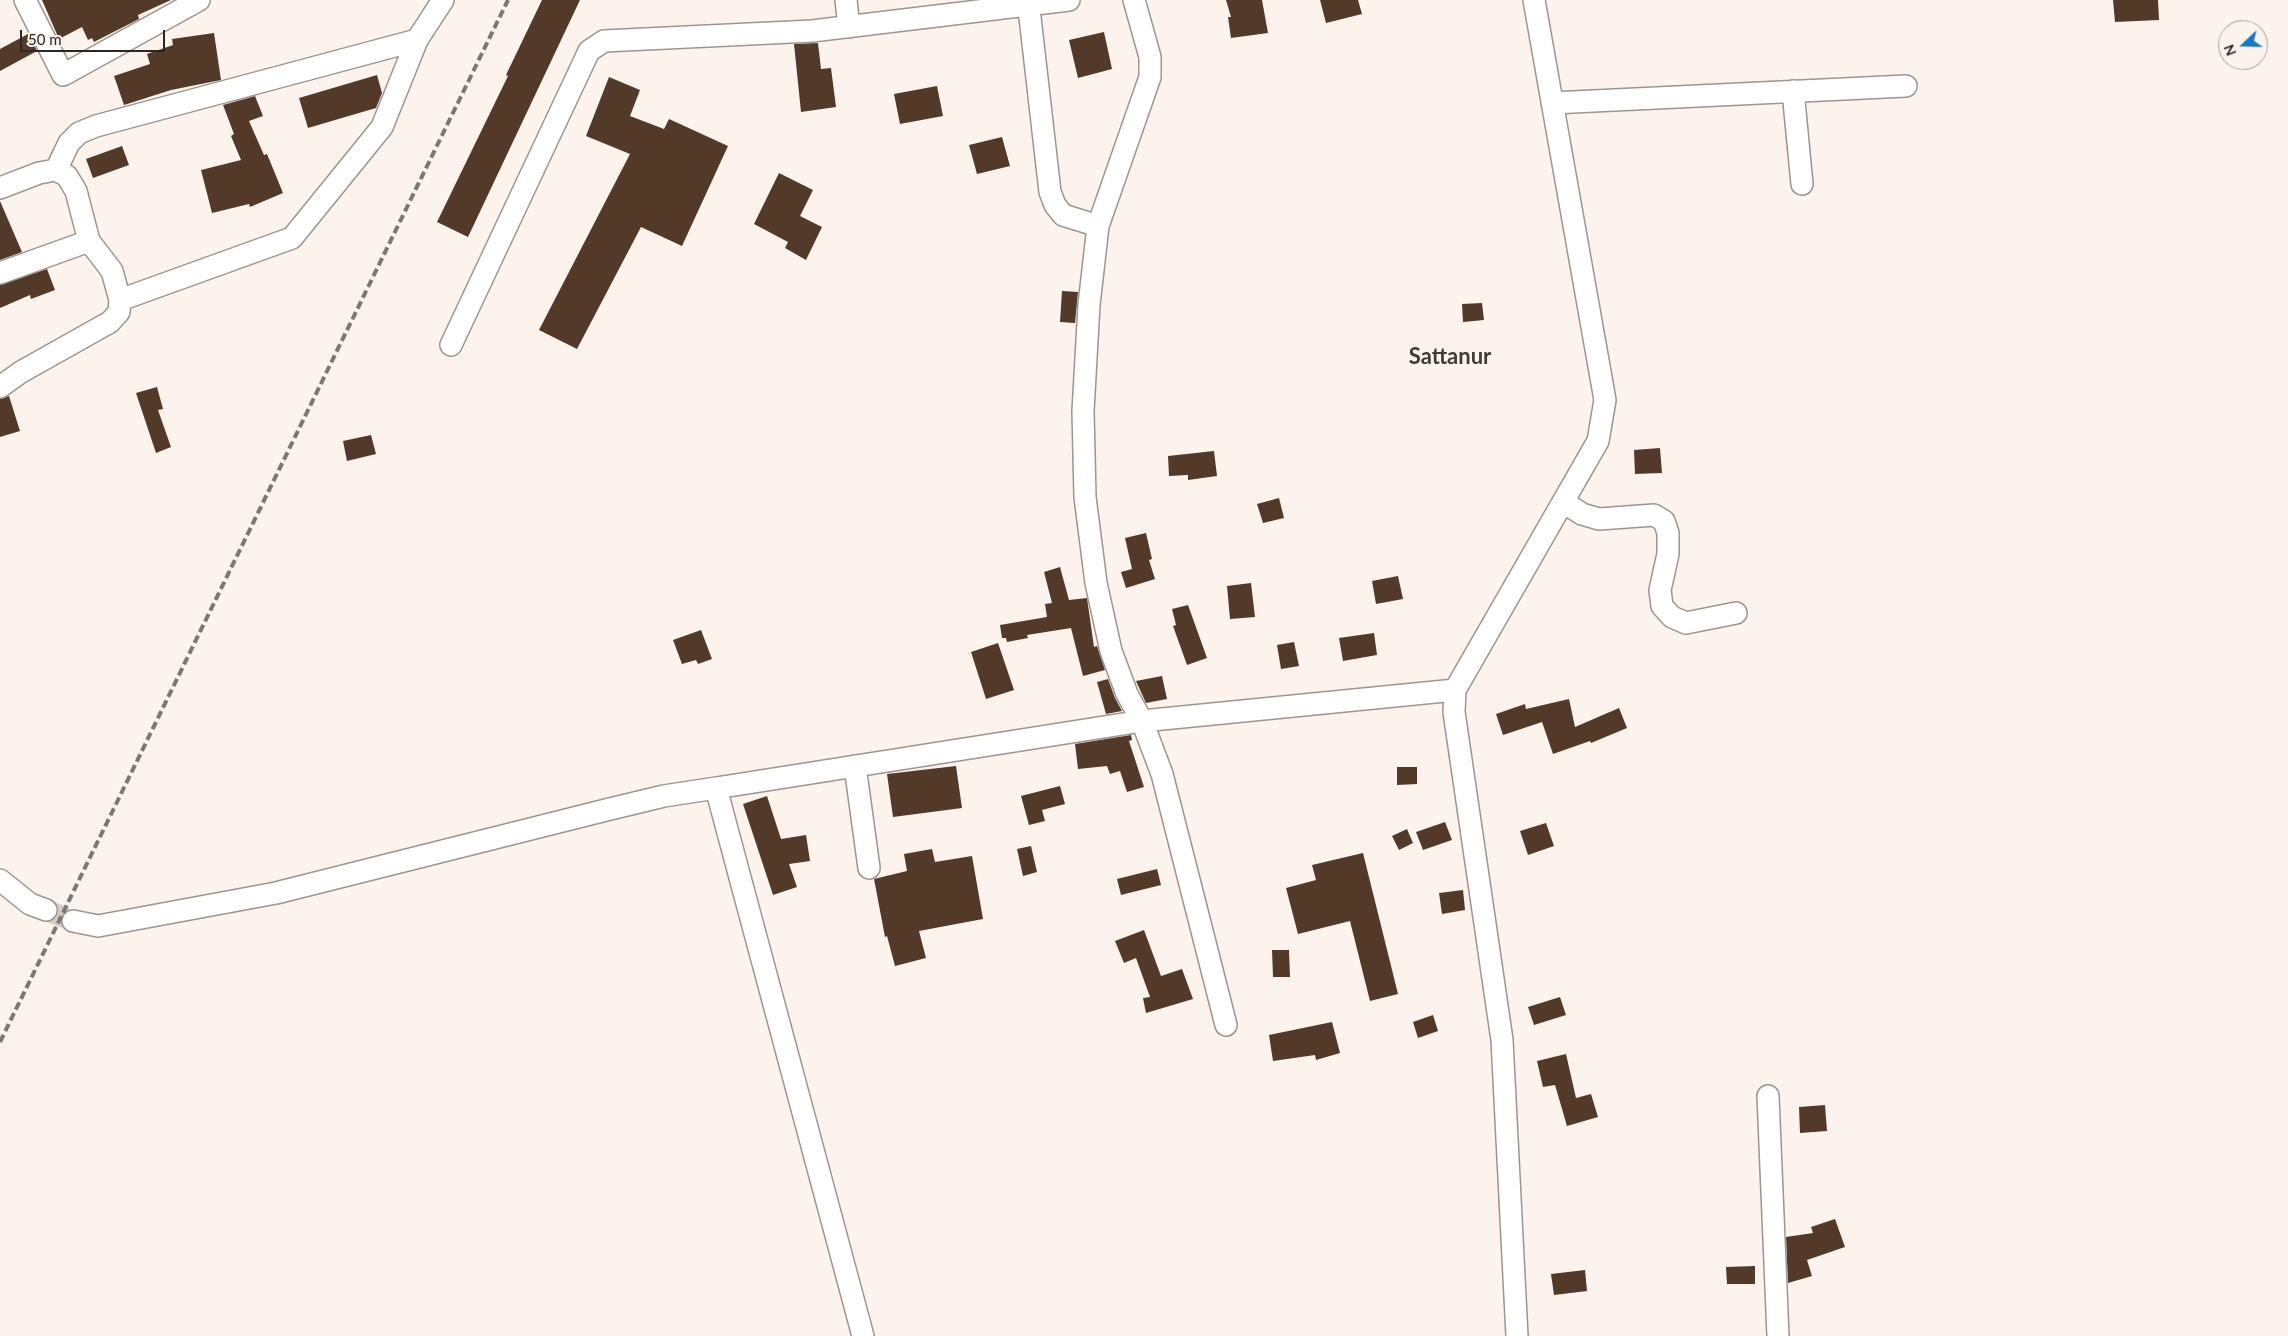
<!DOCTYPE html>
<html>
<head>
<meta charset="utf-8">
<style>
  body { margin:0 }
  #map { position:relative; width:2288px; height:1336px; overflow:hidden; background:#fcf3ed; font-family:Lato,sans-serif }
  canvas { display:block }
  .north { position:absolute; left:2218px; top:20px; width:50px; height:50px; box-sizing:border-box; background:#fcf3ed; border:1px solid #a8a19d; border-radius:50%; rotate:249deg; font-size:14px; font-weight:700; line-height:20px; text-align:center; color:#2a2725 }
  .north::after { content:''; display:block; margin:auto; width:18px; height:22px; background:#1478c4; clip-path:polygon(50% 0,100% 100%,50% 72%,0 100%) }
  .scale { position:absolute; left:20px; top:30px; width:145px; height:22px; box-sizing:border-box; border:2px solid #2a2725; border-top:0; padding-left:6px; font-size:15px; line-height:18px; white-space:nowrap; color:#2a2725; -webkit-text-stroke:4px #fcf3ed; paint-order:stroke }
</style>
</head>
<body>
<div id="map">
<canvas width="2288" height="1336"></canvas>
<div class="north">N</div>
<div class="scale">50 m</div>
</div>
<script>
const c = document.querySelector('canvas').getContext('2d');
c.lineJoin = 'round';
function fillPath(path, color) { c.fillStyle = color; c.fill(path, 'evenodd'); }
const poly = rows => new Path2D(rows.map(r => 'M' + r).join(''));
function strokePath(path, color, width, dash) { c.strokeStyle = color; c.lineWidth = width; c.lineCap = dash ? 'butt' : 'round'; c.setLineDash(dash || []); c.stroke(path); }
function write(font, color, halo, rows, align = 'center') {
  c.font = font + ' Lato,sans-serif'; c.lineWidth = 5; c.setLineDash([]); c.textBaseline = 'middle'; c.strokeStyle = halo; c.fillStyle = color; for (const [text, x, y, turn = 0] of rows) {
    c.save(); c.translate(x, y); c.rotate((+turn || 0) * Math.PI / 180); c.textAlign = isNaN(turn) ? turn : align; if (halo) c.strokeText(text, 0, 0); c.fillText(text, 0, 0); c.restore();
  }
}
const building = poly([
  [42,0,171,0,138,15,139,19,94,42,92,38,88,40,82,27,59,39],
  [542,0,580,0,468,237,437,222,508,76,506,75],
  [1226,0,1262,0,1268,33,1231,38,1228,17,1231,17],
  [1320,0,1358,0,1362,14,1326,23],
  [2113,0,2158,0,2159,20,2115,22],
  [1104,32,1112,69,1078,78,1069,40],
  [214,33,221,80,171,90,124,105,114,76,150,64,147,54,173,45,172,39],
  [28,34,37,51,0,71,0,49],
  [818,43,821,69,831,68,836,107,801,112,794,44],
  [377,75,382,93,376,108,308,128,299,98],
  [609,77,640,90,630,116,664,129,669,119,728,146,682,246,641,227,577,349,539,330,630,154,586,136],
  [937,86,943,116,900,124,894,94],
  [255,96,263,116,249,121,264,155,267,154,283,193,250,207,249,204,212,213,201,170,241,160,231,136,234,134,223,105],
  [1002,137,1010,166,977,174,969,145],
  [122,146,129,165,93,178,86,159],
  [779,173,813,190,800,216,822,227,806,260,785,248,788,242,754,224],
  [0,201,22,252,0,260],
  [47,269,55,290,31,299,30,295,0,308,0,285],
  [1062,291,1078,292,1075,323,1060,322],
  [1482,303,1484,320,1463,322,1462,304],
  [157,387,163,409,158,410,171,447,156,453,136,393],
  [9,396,20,431,0,437,0,399],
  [371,435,376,454,347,461,343,441],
  [1660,448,1662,473,1635,474,1634,450],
  [1214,451,1217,476,1188,480,1188,475,1169,476,1168,456],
  [1279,498,1284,518,1263,523,1257,504],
  [1146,533,1152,559,1149,560,1155,579,1126,588,1121,572,1132,569,1125,538],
  [1060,567,1069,600,1087,598,1094,647,1097,646,1105,670,1083,676,1071,628,1027,635,1028,638,1007,642,1006,638,1002,638,1000,625,1047,617,1045,604,1052,603,1044,572],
  [1398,576,1403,599,1376,604,1372,581],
  [1251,583,1255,617,1230,619,1227,586],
  [1188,605,1207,658,1187,665,1173,626,1176,625,1172,609],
  [701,630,712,659,698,664,696,660,682,664,673,640],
  [1374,633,1377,655,1343,661,1339,638],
  [1294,642,1299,666,1281,669,1277,645],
  [998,643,1014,690,986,699,971,652],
  [1162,676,1167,699,1146,703,1136,681],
  [1108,679,1115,698,1122,711,1106,714,1097,682],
  [1569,699,1575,727,1619,708,1627,728,1591,743,1590,741,1553,754,1542,722,1503,735,1496,714,1525,704,1526,709],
  [1131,735,1132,740,1129,741,1144,787,1127,792,1120,771,1110,774,1107,766,1078,769,1075,744],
  [956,766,962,808,893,817,887,774],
  [1397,767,1417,767,1417,784,1397,785],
  [1060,786,1065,804,1042,810,1045,821,1029,825,1021,796],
  [767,796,781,839,806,835,810,861,789,864,797,887,773,895,743,804],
  [1445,822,1452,840,1423,850,1416,832],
  [1546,823,1554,846,1528,855,1520,831],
  [1407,829,1413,843,1399,850,1392,836],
  [1031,846,1037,872,1023,876,1017,849],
  [932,849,935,862,972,856,983,919,919,931,926,958,895,966,887,936,885,937,874,879,907,871,904,854],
  [1363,853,1398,994,1370,1001,1350,921,1298,934,1286,888,1316,880,1312,865],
  [1157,869,1161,885,1121,895,1117,879],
  [1463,890,1465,910,1442,914,1439,893],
  [1144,930,1161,976,1182,969,1193,999,1146,1013,1143,998,1150,997,1136,958,1124,963,1115,941],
  [1272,950,1289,950,1290,977,1273,977],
  [1560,997,1566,1015,1534,1025,1528,1007],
  [1433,1015,1438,1031,1418,1038,1413,1022],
  [1332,1022,1340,1053,1316,1060,1315,1055,1273,1061,1269,1035],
  [1566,1054,1576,1098,1591,1094,1598,1117,1567,1126,1555,1085,1543,1087,1537,1061],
  [1825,1105,1827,1131,1800,1133,1799,1107],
  [1835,1219,1845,1247,1807,1260,1812,1276,1788,1283,1786,1237,1813,1233,1811,1227],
  [1755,1266,1755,1284,1727,1284,1726,1267],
  [1585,1270,1587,1291,1554,1295,1551,1274]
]);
const minorTunnel = poly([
  [46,910,73,921]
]);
const minor = poly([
  [25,0,63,75,199,0],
  [846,0,849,27],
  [1028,0,1050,192,1055,205,1063,215,1098,226],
  [1134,0,1150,57,1150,77,1098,226,1089,305,1083,411,1085,497,1096,583,1111,651,1127,694,1142,721,1162,774,1226,1025],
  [1793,91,1802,184],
  [1552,103,1906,86],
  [56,170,69,143,79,133,96,126,417,40,443,0],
  [0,188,39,173,56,170,67,176,76,191,89,241,112,271,120,300,119,312,110,322,21,372,0,387],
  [0,273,89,241],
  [120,300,292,238,382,127,417,40],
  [451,345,589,51,604,41,812,31,1069,0],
  [1563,502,1582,514,1599,519,1654,515,1664,521,1668,533,1668,554,1660,590,1662,606,1672,617,1686,623,1736,613],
  [855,766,869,868],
  [0,880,30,904,46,910],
  [73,921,98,926,276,893,610,809,664,796,716,788],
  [1768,1096,1778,1336],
  [863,1336,716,788,1142,721,1455,690],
  [1517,1336,1502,1040,1454,712,1455,690,1598,441,1605,400,1534,0]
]);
const rail = poly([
  [0,1042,508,0]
]);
const districtNames = [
  ["Sattanur",1450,357]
];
fillPath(building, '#533a28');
strokePath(minorTunnel, '#d2cac5', 21, [21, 11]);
strokePath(minor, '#9d958f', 24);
strokePath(minor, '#fff', 21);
strokePath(rail, '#7d7774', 4, [8, 4]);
write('bold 22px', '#413a35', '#fcf3ed', districtNames);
</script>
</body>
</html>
